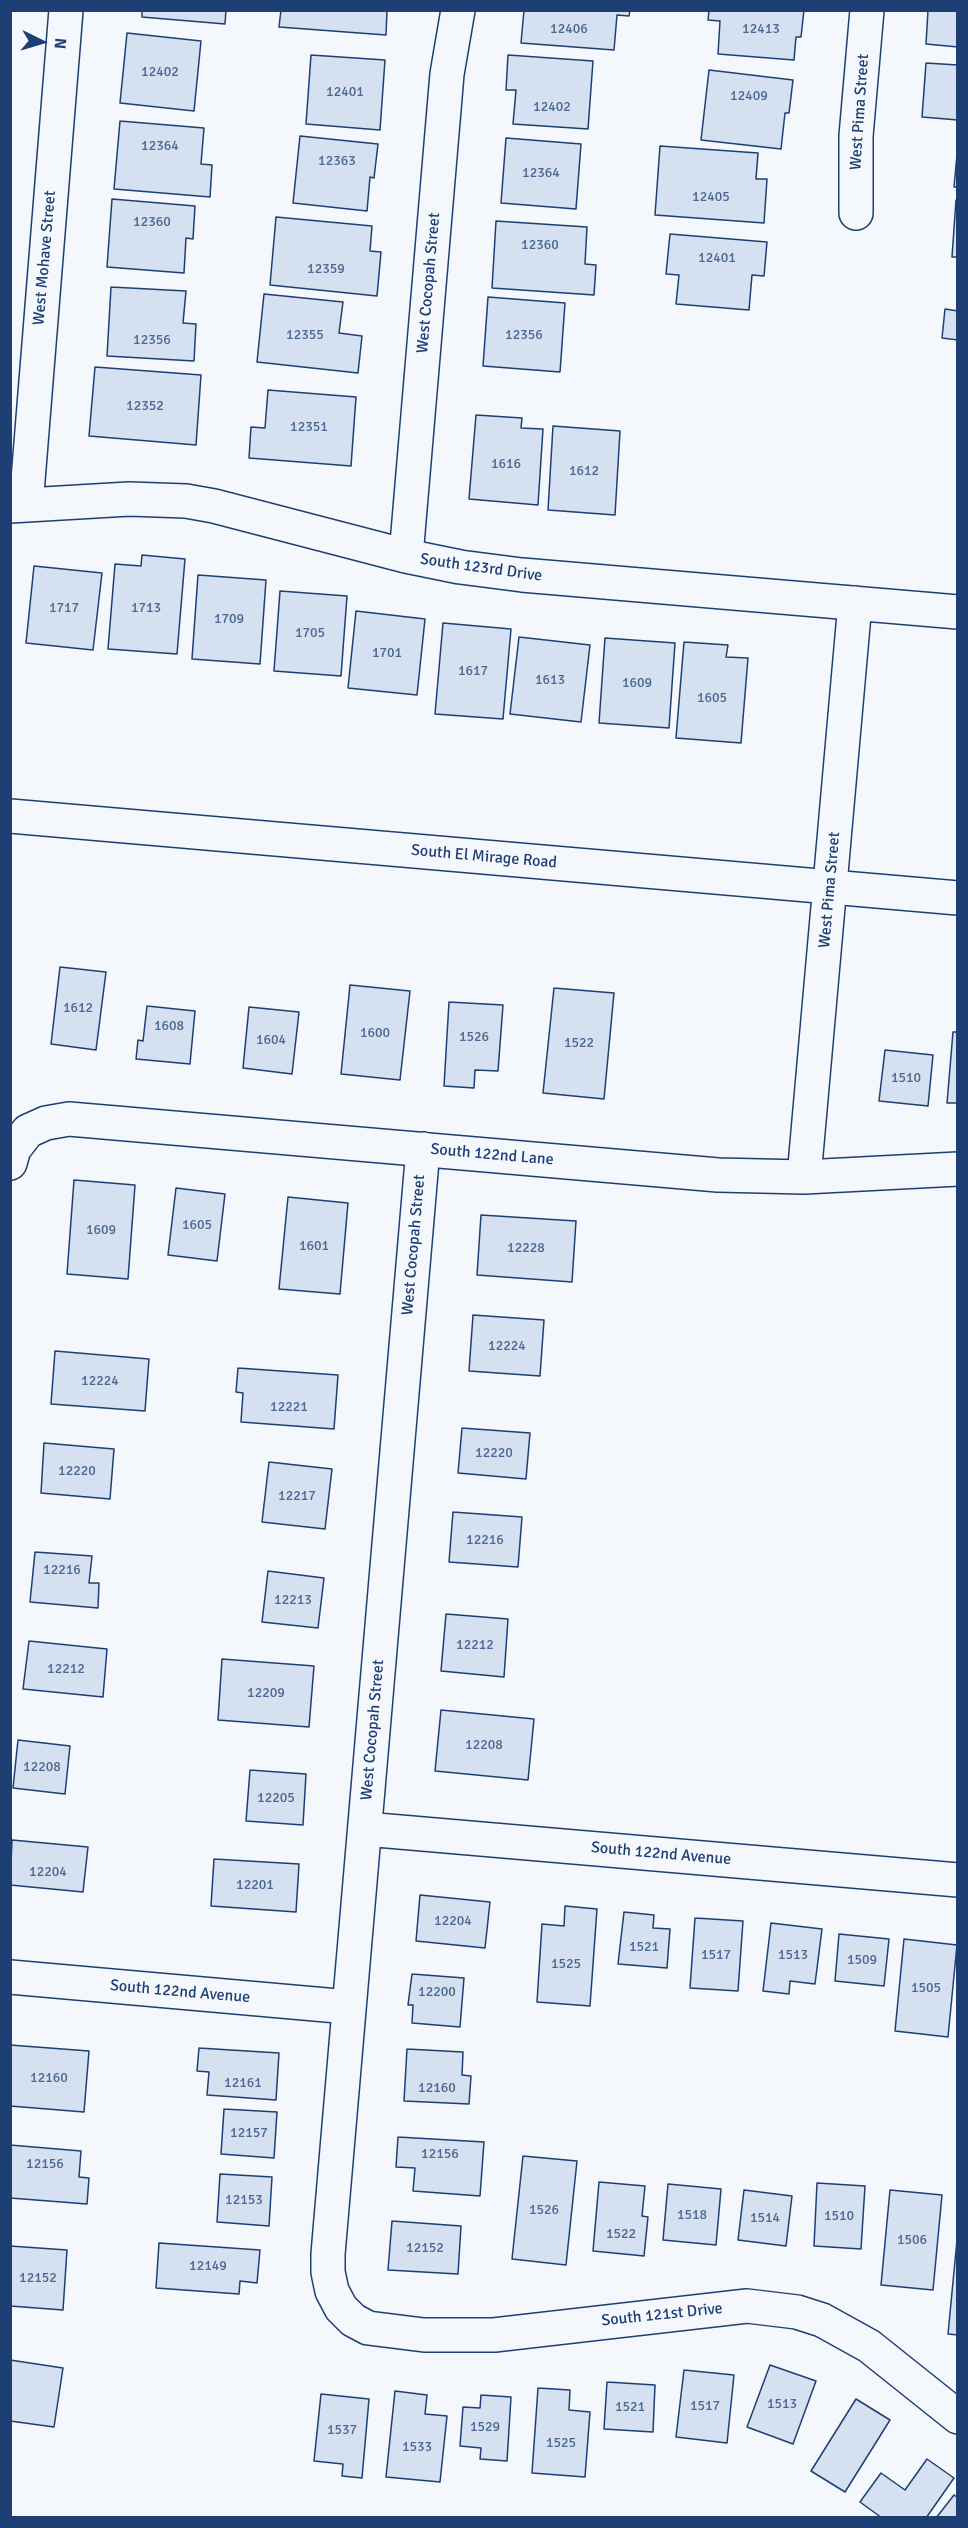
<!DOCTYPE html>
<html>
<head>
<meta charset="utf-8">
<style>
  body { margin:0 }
  #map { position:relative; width:968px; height:2528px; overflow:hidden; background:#f4f7fb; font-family:Signika,sans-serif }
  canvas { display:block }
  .frame { position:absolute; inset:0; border:12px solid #1d3f73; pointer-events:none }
  .north { position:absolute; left:12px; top:12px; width:60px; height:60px; -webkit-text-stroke:4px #f4f7fb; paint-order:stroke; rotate:95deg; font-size:16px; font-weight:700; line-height:24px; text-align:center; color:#1d3f73 }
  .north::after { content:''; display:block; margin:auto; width:21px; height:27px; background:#1d3f73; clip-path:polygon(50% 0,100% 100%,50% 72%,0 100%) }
</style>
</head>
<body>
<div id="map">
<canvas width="968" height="2528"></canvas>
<div class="frame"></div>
<div class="north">N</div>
</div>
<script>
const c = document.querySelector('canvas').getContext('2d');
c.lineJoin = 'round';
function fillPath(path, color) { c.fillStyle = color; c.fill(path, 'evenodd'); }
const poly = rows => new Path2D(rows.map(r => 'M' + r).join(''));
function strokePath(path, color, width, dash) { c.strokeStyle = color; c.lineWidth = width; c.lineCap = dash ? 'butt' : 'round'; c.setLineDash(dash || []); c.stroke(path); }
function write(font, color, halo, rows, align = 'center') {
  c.font = font + ' Signika,sans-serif'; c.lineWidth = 4.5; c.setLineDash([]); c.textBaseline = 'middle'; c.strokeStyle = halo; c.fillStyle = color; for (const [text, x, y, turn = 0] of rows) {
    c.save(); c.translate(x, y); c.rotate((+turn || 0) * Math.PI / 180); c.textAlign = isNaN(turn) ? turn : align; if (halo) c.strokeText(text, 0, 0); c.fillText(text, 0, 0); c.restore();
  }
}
const building = poly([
  [142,10,226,10,225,24,142,17,142,10],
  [281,10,387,10,386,35,279,27,281,10],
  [524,10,630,10,629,16,617,15,614,50,521,43,524,10],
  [709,10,804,10,801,37,796,37,794,60,718,54,720,21,708,20,709,10],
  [928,10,958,10,958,47,926,44,928,10],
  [127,33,201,41,194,111,120,103,127,33],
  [311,55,385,60,380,130,306,124,311,55],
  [508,55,593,61,588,129,513,124,516,90,506,90,508,55],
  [926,63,958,65,958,120,922,117,926,63],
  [709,70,793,80,789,113,785,113,781,149,701,140,709,70],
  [120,121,204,128,201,164,212,165,210,197,114,189,120,121],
  [300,136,378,144,374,178,370,177,367,211,293,203,300,136],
  [506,138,581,144,576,209,501,203,506,138],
  [958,144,958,187,954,187,958,144],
  [660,146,758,153,756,179,767,179,764,223,655,215,660,146],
  [112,199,195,206,193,239,186,238,184,273,107,267,112,199],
  [956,200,958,201,958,257,952,257,956,200],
  [276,217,372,226,370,251,381,252,377,296,270,285,276,217],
  [496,221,587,227,585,264,596,265,594,295,492,288,496,221],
  [670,234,767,242,764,276,752,275,749,310,676,304,679,275,666,274,670,234],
  [111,287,186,291,183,323,196,324,194,361,107,356,111,287],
  [264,294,343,302,339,333,362,336,358,373,257,362,264,294],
  [488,297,565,303,560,372,483,366,488,297],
  [945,309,958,311,958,340,942,338,945,309],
  [95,367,201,375,196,445,89,436,95,367],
  [268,390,356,397,351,466,249,458,251,427,265,428,268,390],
  [476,415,522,418,521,428,543,429,538,505,469,499,476,415],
  [553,426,620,431,615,515,548,510,553,426],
  [142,555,185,559,177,654,108,649,115,564,141,566,142,555],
  [34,566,102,573,93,650,26,643,34,566],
  [198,575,266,580,260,664,192,659,198,575],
  [280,591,347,596,341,676,274,671,280,591],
  [356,611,425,619,417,695,348,688,356,611],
  [443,623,511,629,503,719,435,714,443,623],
  [519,637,590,645,581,722,510,714,519,637],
  [605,638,675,643,669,728,599,723,605,638],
  [684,642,728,645,726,657,748,658,741,743,676,738,684,642],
  [60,967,106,972,96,1050,51,1044,60,967],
  [350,985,410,991,400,1080,341,1074,350,985],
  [554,988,614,993,604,1099,543,1093,554,988],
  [449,1002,503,1005,498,1071,475,1070,474,1088,444,1086,449,1002],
  [147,1006,195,1011,190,1064,136,1059,138,1040,143,1041,147,1006],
  [249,1007,299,1012,292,1074,243,1068,249,1007],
  [953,1032,958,1032,958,1103,947,1103,953,1032],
  [885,1050,933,1055,928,1106,879,1101,885,1050],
  [74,1180,135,1185,128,1279,67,1274,74,1180],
  [176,1188,225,1194,217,1261,168,1255,176,1188],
  [288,1197,348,1203,340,1294,279,1289,288,1197],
  [481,1215,576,1221,572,1282,477,1275,481,1215],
  [473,1315,544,1320,540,1376,469,1371,473,1315],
  [55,1351,149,1359,145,1411,51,1404,55,1351],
  [238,1368,338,1375,334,1429,241,1422,243,1393,236,1392,238,1368],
  [462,1428,530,1433,526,1479,458,1473,462,1428],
  [44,1443,114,1449,110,1499,41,1493,44,1443],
  [269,1462,332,1469,325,1529,262,1522,269,1462],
  [453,1512,522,1517,518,1567,449,1562,453,1512],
  [35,1552,92,1556,89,1583,99,1583,98,1608,30,1602,35,1552],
  [268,1571,324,1578,318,1628,262,1622,268,1571],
  [446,1614,508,1619,504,1677,441,1671,446,1614],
  [29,1641,107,1649,103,1697,23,1689,29,1641],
  [222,1659,314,1666,309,1727,218,1720,222,1659],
  [441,1710,534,1719,528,1780,435,1771,441,1710],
  [18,1740,70,1746,65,1794,13,1788,18,1740],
  [250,1770,306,1774,303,1825,246,1821,250,1770],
  [12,1840,88,1847,83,1892,10,1885,12,1840],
  [214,1859,299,1864,296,1912,211,1906,214,1859],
  [420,1895,490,1902,485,1948,416,1941,420,1895],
  [565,1906,597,1909,590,2006,537,2002,542,1924,564,1926,565,1906],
  [624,1912,654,1915,653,1928,670,1929,667,1968,618,1964,624,1912],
  [695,1918,743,1921,738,1991,690,1988,695,1918],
  [771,1923,822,1929,815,1984,790,1981,789,1994,763,1991,771,1923],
  [839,1934,889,1939,884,1986,835,1981,839,1934],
  [904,1939,957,1945,948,2037,895,2031,904,1939],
  [412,1974,464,1978,460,2027,412,2023,413,2005,408,2005,412,1974],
  [10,2045,89,2051,84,2112,10,2106,10,2045],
  [199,2048,279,2053,276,2100,207,2095,209,2072,197,2071,199,2048],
  [407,2049,463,2052,462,2075,471,2076,469,2104,404,2101,407,2049],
  [224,2109,277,2112,274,2158,221,2154,224,2109],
  [398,2137,484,2142,480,2196,413,2191,415,2168,396,2167,398,2137],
  [10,2145,81,2151,79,2177,89,2178,87,2204,10,2198,10,2145],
  [523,2156,577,2161,566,2265,512,2259,523,2156],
  [220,2174,272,2177,269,2226,217,2222,220,2174],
  [599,2182,645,2186,642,2216,648,2217,644,2256,593,2251,599,2182],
  [817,2183,865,2186,861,2249,814,2246,817,2183],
  [668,2184,721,2189,716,2245,663,2240,668,2184],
  [744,2190,792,2196,786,2246,738,2240,744,2190],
  [890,2190,942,2195,933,2290,881,2285,890,2190],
  [392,2221,461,2226,458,2274,388,2270,392,2221],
  [957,2240,958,2240,958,2335,948,2334,957,2240],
  [159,2243,260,2250,257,2283,240,2281,239,2294,156,2288,159,2243],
  [10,2246,67,2250,63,2310,10,2306,10,2246],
  [10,2360,63,2368,54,2427,10,2421,10,2360],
  [770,2365,816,2381,793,2444,747,2427,770,2365],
  [684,2370,734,2375,727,2443,676,2437,684,2370],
  [607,2382,655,2385,653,2432,604,2429,607,2382],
  [538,2388,570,2390,569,2410,590,2412,585,2477,532,2473,538,2388],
  [395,2391,427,2395,425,2414,447,2416,440,2482,386,2477,395,2391],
  [321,2394,369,2399,362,2478,342,2476,343,2464,314,2461,321,2394],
  [481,2395,511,2397,507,2461,480,2459,481,2448,460,2446,463,2407,480,2408,481,2395],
  [856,2399,890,2420,845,2492,811,2471,856,2399],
  [927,2459,954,2478,926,2518,882,2518,860,2502,881,2473,905,2490,927,2459],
  [954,2495,958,2498,958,2518,936,2518,954,2495]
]);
const minor = poly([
  [856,213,856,136,867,10],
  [26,505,66,10],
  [10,506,129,499,186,501,214,506,406,556,460,567,522,575,958,612],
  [406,556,447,74,458,10],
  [423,1149,328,2254,328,2272,332,2291,341,2308,353,2320,368,2328,424,2335,494,2335,747,2306,797,2312,822,2320,869,2346,958,2417],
  [10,1163,14,1149,28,1131,46,1123,69,1119,718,1175,804,1177,958,1169],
  [804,1177,855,603],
  [365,1829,958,1880],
  [10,1977,349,2007]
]);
const major = poly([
  [10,816,958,898]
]);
const numberNames = [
  ["12406",569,29],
  ["12413",761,29],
  ["12402",160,72],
  ["12401",345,92],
  ["12409",749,96],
  ["12402",552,107],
  ["12364",160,146],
  ["12363",337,161],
  ["12364",541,173],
  ["12405",711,197],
  ["12360",152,222],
  ["12360",540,245],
  ["12401",717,258],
  ["12359",326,269],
  ["12355",305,335],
  ["12356",524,335],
  ["12356",152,340],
  ["12352",145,406],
  ["12351",309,427],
  ["1616",506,464],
  ["1612",584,471],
  ["1717",64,608],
  ["1713",146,608],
  ["1709",229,619],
  ["1705",310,633],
  ["1701",387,653],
  ["1617",473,671],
  ["1613",550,680],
  ["1609",637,683],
  ["1605",712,698],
  ["1612",78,1008],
  ["1608",169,1026],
  ["1600",375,1033],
  ["1526",474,1037],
  ["1604",271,1040],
  ["1522",579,1043],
  ["1510",906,1078],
  ["1605",197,1225],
  ["1609",101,1230],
  ["1601",314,1246],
  ["12228",526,1248],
  ["12224",507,1346],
  ["12224",100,1381],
  ["12221",289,1407],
  ["12220",494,1453],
  ["12220",77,1471],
  ["12217",297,1496],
  ["12216",485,1540],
  ["12216",62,1570],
  ["12213",293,1600],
  ["12212",475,1645],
  ["12212",66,1669],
  ["12209",266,1693],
  ["12208",484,1745],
  ["12208",42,1767],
  ["12205",276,1798],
  ["12204",48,1872],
  ["12201",255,1885],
  ["12204",453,1921],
  ["1521",644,1947],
  ["1517",716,1955],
  ["1513",793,1955],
  ["1509",862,1960],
  ["1525",566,1964],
  ["1505",926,1988],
  ["12200",437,1992],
  ["12160",49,2078],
  ["12161",243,2083],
  ["12160",437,2088],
  ["12157",249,2133],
  ["12156",440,2154],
  ["12156",45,2164],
  ["12153",244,2200],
  ["1526",544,2210],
  ["1518",692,2215],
  ["1510",839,2216],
  ["1514",765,2218],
  ["1522",621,2234],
  ["1506",912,2240],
  ["12152",425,2248],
  ["12149",208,2266],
  ["12152",38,2278],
  ["1513",782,2404],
  ["1517",705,2406],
  ["1521",630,2407],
  ["1529",485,2427],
  ["1537",342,2430],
  ["1525",561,2443],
  ["1533",417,2447]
];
const streetNames = [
  ["West Pima Street",860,112,-86],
  ["West Mohave Street",45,258,-85],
  ["West Cocopah Street",429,283,-85],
  ["South 123rd Drive",481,568,8],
  ["South El Mirage Road",484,857,5],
  ["West Pima Street",830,890,-85],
  ["South 122nd Lane",492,1155,5],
  ["West Cocopah Street",414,1245,-85],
  ["West Cocopah Street",373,1730,-85],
  ["South 122nd Avenue",661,1854,5],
  ["South 122nd Avenue",180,1992,5],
  ["South 121st Drive",662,2315,-6]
];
fillPath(building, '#d5e0f0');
strokePath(building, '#1d3f73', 1.5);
strokePath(minor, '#1d3f73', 36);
strokePath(major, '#1d3f73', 36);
strokePath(minor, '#f4f7fb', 33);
strokePath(major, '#f4f7fb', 33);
write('14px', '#4b6792', null, numberNames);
write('16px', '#1d3f73', '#f4f7fb', streetNames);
</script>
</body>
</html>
